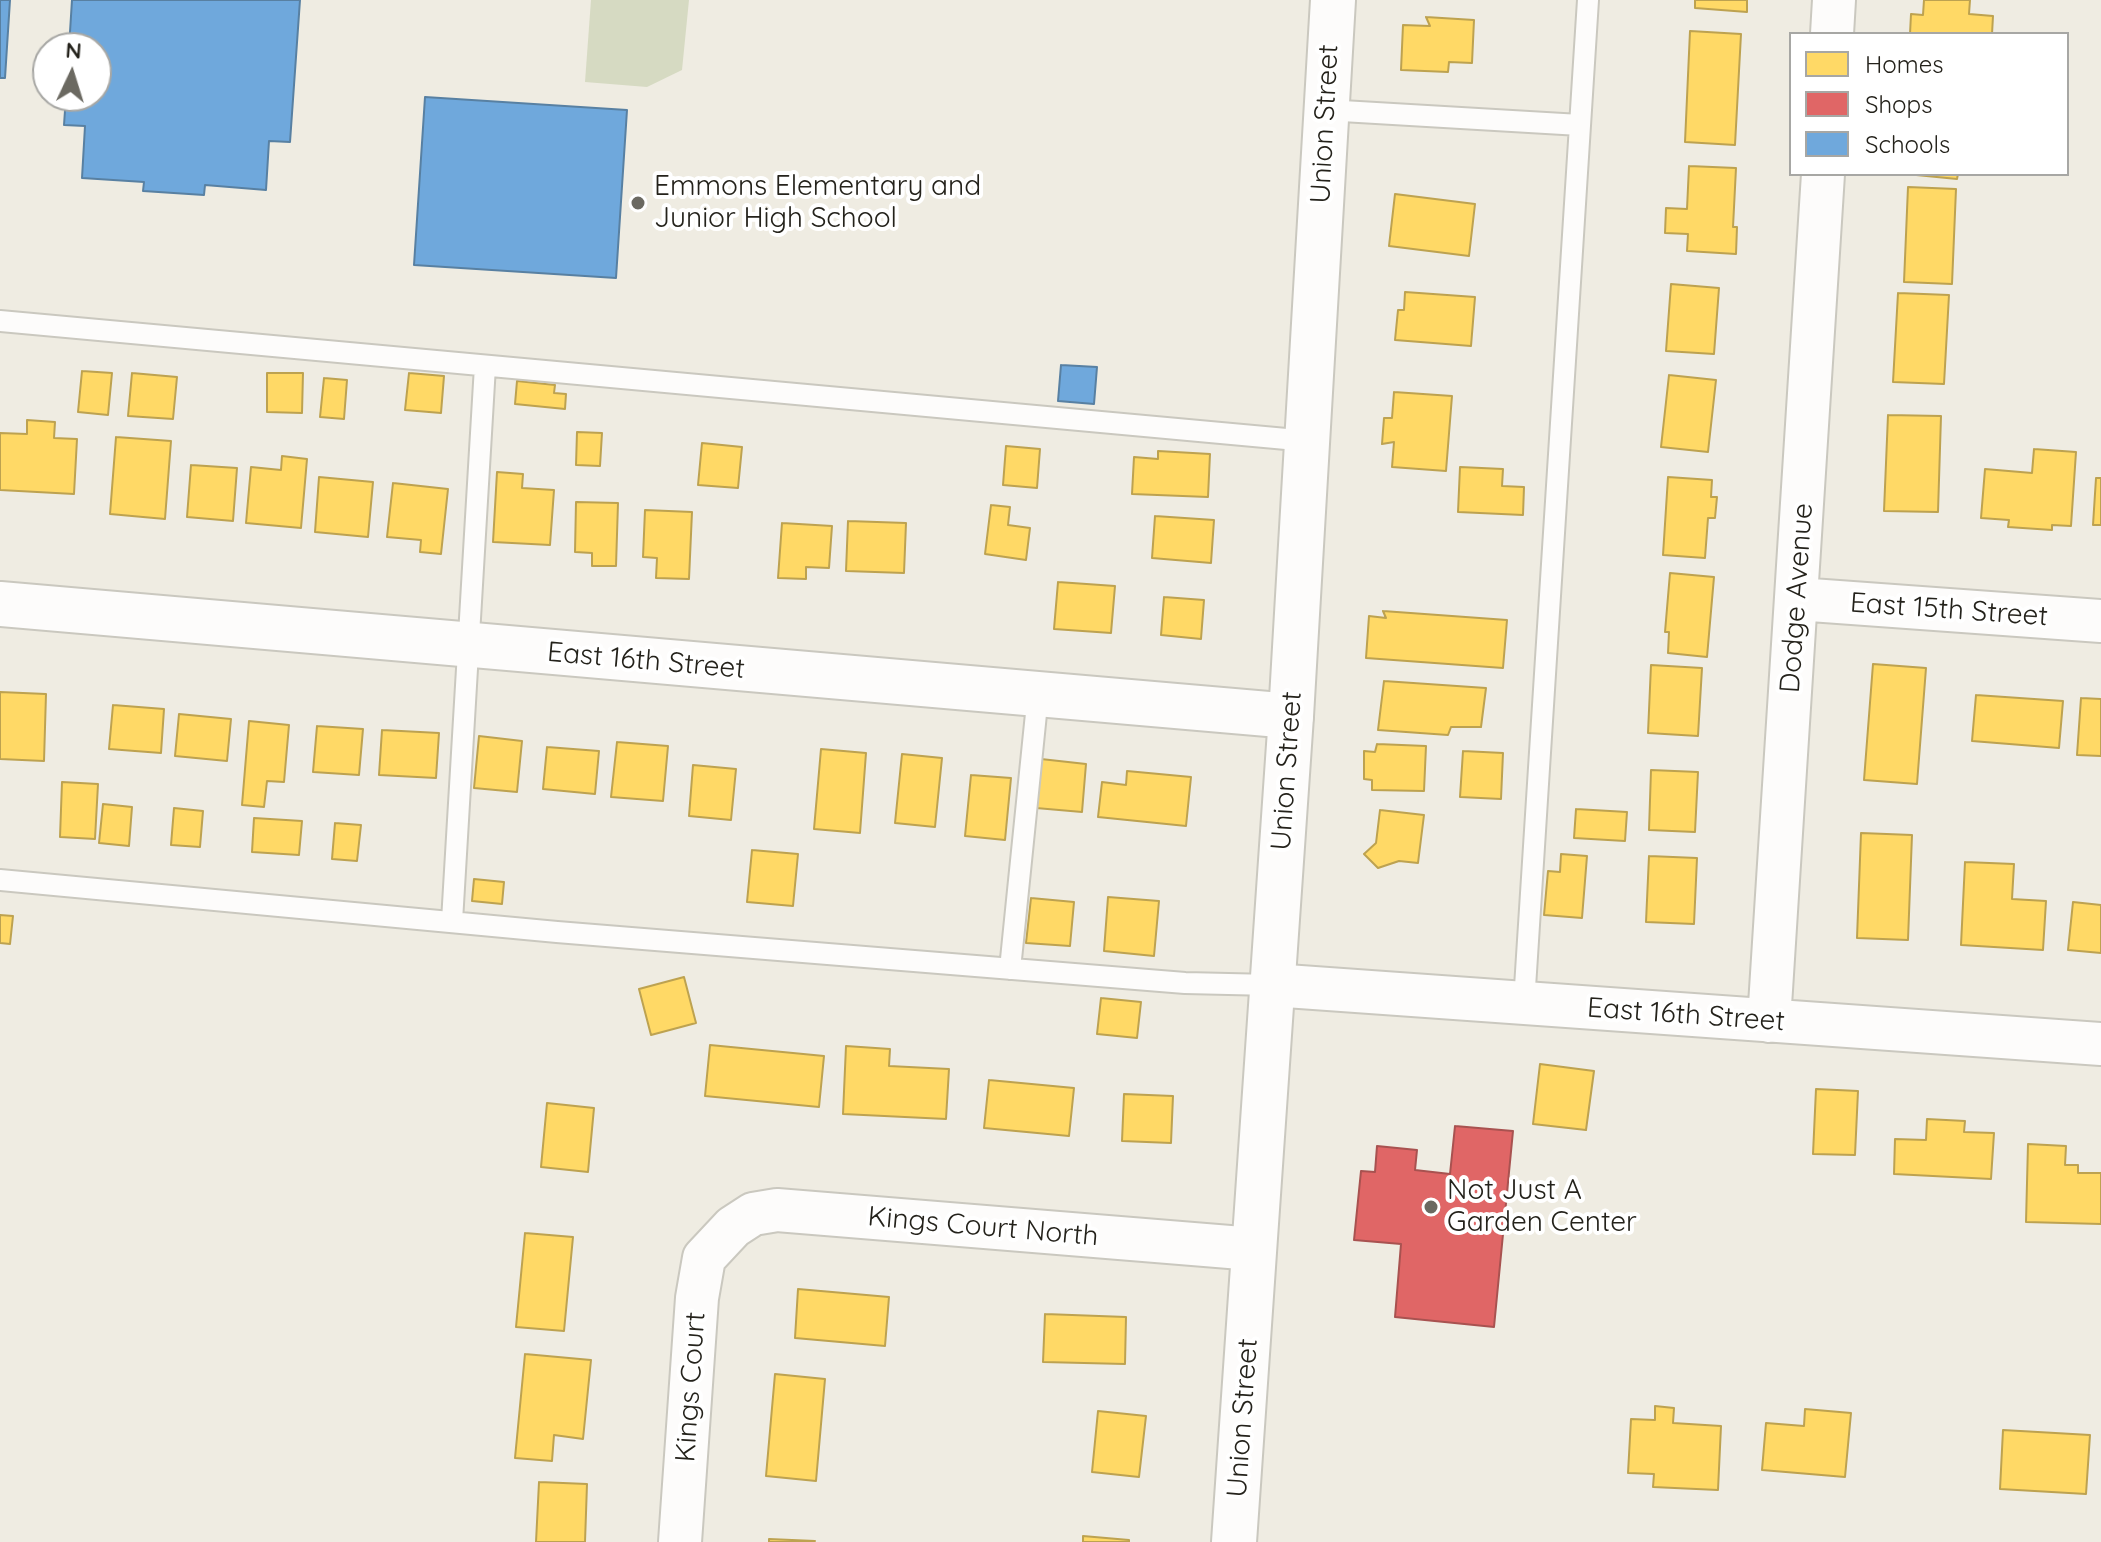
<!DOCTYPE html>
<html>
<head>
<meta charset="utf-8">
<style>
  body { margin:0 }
  #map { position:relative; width:2101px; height:1542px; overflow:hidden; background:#efece2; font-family:Quicksand,sans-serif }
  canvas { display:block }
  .legend { position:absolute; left:1789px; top:32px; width:280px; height:144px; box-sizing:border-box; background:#fff; border:2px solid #a7a7a4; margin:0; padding:10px 14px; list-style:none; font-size:24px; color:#24221b }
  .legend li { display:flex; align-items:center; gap:16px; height:40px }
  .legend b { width:40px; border:2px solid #a7a7a4 }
  .north { position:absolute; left:32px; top:32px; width:80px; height:80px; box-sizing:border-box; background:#fff; border:2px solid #a7a7a4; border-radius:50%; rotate:4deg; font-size:22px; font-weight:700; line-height:32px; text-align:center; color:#24221b }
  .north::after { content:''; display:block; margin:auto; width:28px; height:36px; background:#6b6961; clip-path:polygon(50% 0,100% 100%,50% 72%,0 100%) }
</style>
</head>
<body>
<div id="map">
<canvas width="2101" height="1542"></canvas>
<ul class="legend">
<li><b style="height:22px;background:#ffd966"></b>Homes</li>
<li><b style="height:22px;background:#e06666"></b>Shops</li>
<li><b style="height:22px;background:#6fa8dc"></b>Schools</li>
</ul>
<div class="north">N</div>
</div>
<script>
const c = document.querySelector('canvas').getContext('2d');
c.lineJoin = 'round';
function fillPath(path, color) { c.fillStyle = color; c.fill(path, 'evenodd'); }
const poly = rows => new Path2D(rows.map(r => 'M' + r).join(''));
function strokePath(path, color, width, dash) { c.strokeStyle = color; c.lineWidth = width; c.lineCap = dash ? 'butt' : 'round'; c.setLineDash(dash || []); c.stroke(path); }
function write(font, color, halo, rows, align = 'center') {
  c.font = font + ' Quicksand,sans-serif'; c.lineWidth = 8; c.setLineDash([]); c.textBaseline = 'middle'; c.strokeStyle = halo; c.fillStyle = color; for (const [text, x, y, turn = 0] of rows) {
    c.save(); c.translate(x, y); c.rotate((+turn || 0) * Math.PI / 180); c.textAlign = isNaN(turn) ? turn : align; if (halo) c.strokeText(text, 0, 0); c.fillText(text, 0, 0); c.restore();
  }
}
const green = poly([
  [591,0,689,0,682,70,647,87,585,82]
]);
const homes = poly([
  [1695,0,1747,0,1747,12,1695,8,1695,0],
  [1924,0,1970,0,1969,14,1993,16,1992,34,1910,34,1911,14,1923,15,1924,0],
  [1426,17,1474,20,1472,63,1449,62,1448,72,1401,70,1403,25,1430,26,1426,17],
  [1690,31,1741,34,1735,145,1685,142,1690,31],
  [1689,166,1736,168,1733,227,1737,227,1736,254,1687,251,1688,234,1665,233,1666,208,1687,209,1689,166],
  [1906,174,1958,174,1957,179,1906,174],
  [1908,187,1956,189,1952,284,1904,282,1908,187],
  [1395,194,1475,204,1469,256,1389,246,1395,194],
  [1671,284,1719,288,1714,354,1666,351,1671,284],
  [1405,292,1475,297,1471,346,1395,340,1398,310,1404,310,1405,292],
  [1898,293,1949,295,1944,384,1893,382,1898,293],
  [82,371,112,373,108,415,78,412,82,371],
  [132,373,177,377,173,419,128,416,132,373],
  [267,373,303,373,302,413,267,412,267,373],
  [409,373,444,376,441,413,405,410,409,373],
  [1669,375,1716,380,1708,452,1661,447,1669,375],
  [324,378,347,380,344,419,320,417,324,378],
  [517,381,555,385,554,393,566,394,565,409,515,404,517,381],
  [1394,392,1452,396,1446,471,1392,467,1394,442,1382,444,1384,418,1392,418,1394,392],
  [1888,415,1941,416,1938,512,1884,511,1888,415],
  [27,420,55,422,54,438,77,439,74,494,0,490,0,433,27,434,27,420],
  [577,432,602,433,600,466,576,465,577,432],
  [116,437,171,441,165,519,110,514,116,437],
  [702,443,742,447,738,488,698,485,702,443],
  [1006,446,1040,449,1037,488,1003,485,1006,446],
  [2034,449,2076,452,2071,526,2052,525,2052,530,2008,527,2009,520,1981,518,1985,469,2032,473,2034,449],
  [1158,451,1210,454,1208,497,1132,494,1134,457,1158,459,1158,451],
  [282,456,307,459,301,528,246,523,251,467,281,470,282,456],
  [191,465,237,468,233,521,187,517,191,465],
  [1460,467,1503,469,1502,486,1524,487,1523,515,1458,512,1460,467],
  [497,472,523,474,522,488,554,490,550,545,493,542,497,472],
  [319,477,373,482,368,537,315,532,319,477],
  [1668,477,1712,480,1711,497,1717,497,1715,518,1708,518,1705,558,1663,555,1668,477],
  [2096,478,2101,478,2101,525,2093,525,2096,478],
  [393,483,448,489,441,554,420,552,421,540,387,537,393,483],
  [576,502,618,503,616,566,592,566,592,553,575,552,576,502],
  [991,505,1010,507,1008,525,1030,528,1026,560,985,554,991,505],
  [645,510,692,512,689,579,656,578,657,558,643,557,645,510],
  [1155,516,1214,520,1211,563,1152,558,1155,516],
  [848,521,906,523,904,573,846,571,848,521],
  [782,523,832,526,829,568,806,567,806,579,778,578,782,523],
  [1670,573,1714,577,1707,657,1668,653,1669,632,1665,632,1670,573],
  [1058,582,1115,586,1111,633,1054,629,1058,582],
  [1164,597,1204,600,1201,639,1161,635,1164,597],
  [1383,611,1507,620,1503,668,1366,658,1369,616,1386,618,1383,611],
  [1873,664,1926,668,1917,784,1864,780,1873,664],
  [1651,665,1702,668,1698,736,1648,733,1651,665],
  [1384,681,1486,688,1481,727,1451,727,1448,735,1378,730,1384,681],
  [0,692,46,694,44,761,0,759,0,692],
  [1976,695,2063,701,2059,748,1972,741,1976,695],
  [2081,698,2101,699,2101,756,2077,755,2081,698],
  [113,705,164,709,161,753,109,749,113,705],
  [179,714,231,719,227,761,175,756,179,714],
  [249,721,289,725,284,782,267,781,264,807,242,805,249,721],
  [317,726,363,729,359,775,313,772,317,726],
  [382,730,439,733,436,778,379,775,382,730],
  [479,736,522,741,517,792,474,788,479,736],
  [617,742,668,746,663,801,611,797,617,742],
  [1377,744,1426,746,1424,791,1372,790,1372,780,1364,779,1364,751,1375,752,1377,744],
  [547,747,599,751,595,794,543,789,547,747],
  [821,749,866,753,860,833,814,829,821,749],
  [1463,751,1503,753,1501,799,1460,797,1463,751],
  [902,754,942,758,935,827,895,823,902,754],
  [1041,759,1086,764,1082,812,1036,808,1041,759],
  [693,765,736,769,731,820,689,816,693,765],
  [1651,770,1698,772,1695,832,1649,830,1651,770],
  [1127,771,1191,777,1186,826,1098,817,1102,782,1126,785,1127,771],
  [971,775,1011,778,1005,840,965,836,971,775],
  [62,782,98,784,95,839,60,837,62,782],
  [103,804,132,807,129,846,99,843,103,804],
  [174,808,203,811,200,847,171,845,174,808],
  [1576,809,1627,812,1625,841,1574,838,1576,809],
  [1380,810,1424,815,1418,863,1399,861,1378,868,1364,854,1376,843,1380,810],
  [254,818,302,821,299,855,252,852,254,818],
  [335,823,361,825,357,861,332,859,335,823],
  [1861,833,1912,835,1908,940,1857,938,1861,833],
  [752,850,798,854,793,906,747,902,752,850],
  [1561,854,1587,856,1582,918,1544,915,1548,871,1560,872,1561,854],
  [1649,856,1697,858,1694,924,1646,922,1649,856],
  [1965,862,2014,864,2012,899,2046,901,2043,950,1961,945,1965,862],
  [474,879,504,882,502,904,472,901,474,879],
  [1108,897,1159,901,1154,956,1104,951,1108,897],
  [1031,898,1074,902,1070,946,1026,943,1031,898],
  [2073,902,2101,905,2101,953,2068,950,2073,902],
  [0,915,13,916,10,944,0,943,0,915],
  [684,977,696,1023,651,1035,639,989,684,977],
  [1101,998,1141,1002,1137,1038,1097,1034,1101,998],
  [710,1045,824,1056,819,1107,705,1096,710,1045],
  [846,1046,890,1049,889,1066,949,1069,946,1119,843,1114,846,1046],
  [1540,1064,1594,1071,1586,1130,1533,1124,1540,1064],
  [989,1080,1074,1088,1069,1136,984,1128,989,1080],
  [1816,1089,1858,1091,1855,1155,1813,1154,1816,1089],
  [1124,1094,1173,1096,1171,1143,1122,1141,1124,1094],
  [547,1103,594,1108,588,1172,541,1167,547,1103],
  [1927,1119,1965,1121,1964,1132,1994,1133,1991,1179,1894,1174,1895,1139,1926,1140,1927,1119],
  [2028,1144,2066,1146,2065,1165,2078,1165,2078,1173,2101,1173,2101,1224,2026,1222,2028,1144],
  [525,1233,573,1237,564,1331,516,1327,525,1233],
  [798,1289,889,1297,885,1346,795,1338,798,1289],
  [1045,1314,1126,1317,1125,1364,1043,1362,1045,1314],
  [525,1354,591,1360,583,1439,554,1435,552,1461,515,1458,525,1354],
  [775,1374,825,1379,816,1481,766,1476,775,1374],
  [1655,1406,1674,1408,1673,1423,1721,1426,1718,1490,1653,1487,1654,1474,1628,1473,1631,1419,1655,1420,1655,1406],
  [1805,1409,1851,1413,1845,1477,1762,1470,1766,1423,1804,1426,1805,1409],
  [1098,1411,1146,1416,1139,1477,1092,1472,1098,1411],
  [2003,1430,2090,1435,2086,1494,2000,1489,2003,1430],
  [539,1482,587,1484,585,1542,536,1542,539,1482],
  [1083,1536,1129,1540,1129,1542,1083,1542,1083,1536],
  [769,1539,815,1541,769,1542,769,1539]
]);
const shops = poly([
  [1455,1126,1513,1131,1494,1327,1395,1317,1401,1244,1354,1240,1361,1171,1375,1172,1377,1146,1417,1150,1415,1170,1450,1174,1455,1126]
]);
const schools = poly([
  [0,0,10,0,5,78,0,78,0,0],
  [72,0,300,0,290,142,269,141,266,190,205,185,204,195,143,191,144,182,82,178,85,126,64,125,66,96,96,96,96,48,69,48,72,0],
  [425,97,627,110,616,278,414,265,425,97],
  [1061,365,1097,367,1094,404,1058,401,1061,365]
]);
const service = poly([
  [1325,110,1580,125],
  [0,321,1308,441],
  [0,880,557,932,1185,983,1272,985],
  [452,921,485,366],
  [1010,969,1038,694],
  [1524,1003,1588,0]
]);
const minor = poly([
  [1832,34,1834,0],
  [1797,599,2101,621],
  [1272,985,2101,1044],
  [1769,1021,1823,174],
  [680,1542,697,1298,704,1258,733,1227,753,1214,777,1210,1254,1249]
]);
const tertiary = poly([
  [0,604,1291,716]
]);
const secondary = poly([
  [1234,1542,1291,716,1333,0]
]);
const markers = [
  [638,203,8,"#6b6961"],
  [1431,1207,8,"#6b6961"]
];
const streetNames = [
  ["Union Street",1325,124,-87],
  ["Dodge Avenue",1797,598,-86],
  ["East 15th Street",1949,610,4],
  ["East 16th Street",646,661,5],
  ["Union Street",1287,771,-86],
  ["East 16th Street",1686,1015,4],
  ["Kings Court North",983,1227,5],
  ["Kings Court",691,1387,-86],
  ["Union Street",1243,1418,-86]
];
const poiNames = [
  ["Emmons Elementary and",654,187],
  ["Junior High School",654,219],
  ["Not Just A",1447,1191],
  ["Garden Center",1447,1223]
];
fillPath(green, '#d6dac2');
fillPath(homes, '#ffd966');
strokePath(homes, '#bda250', 2);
fillPath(shops, '#e06666');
strokePath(shops, '#a85250', 2);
fillPath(schools, '#6fa8dc');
strokePath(schools, '#5880a2', 2);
strokePath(service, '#cac8bf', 24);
strokePath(minor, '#cac8bf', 46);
strokePath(tertiary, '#cac8bf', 48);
strokePath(secondary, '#cac8bf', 48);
strokePath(service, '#fdfcfb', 20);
strokePath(minor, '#fdfcfb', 42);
strokePath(tertiary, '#fdfcfb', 44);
strokePath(secondary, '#fdfcfb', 44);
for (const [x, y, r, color] of markers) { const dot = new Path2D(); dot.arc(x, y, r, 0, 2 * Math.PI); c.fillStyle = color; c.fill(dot); strokePath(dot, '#fff', 3); }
write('28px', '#24221b', '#fff', streetNames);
write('28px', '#24221b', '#fff', poiNames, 'left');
</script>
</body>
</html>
